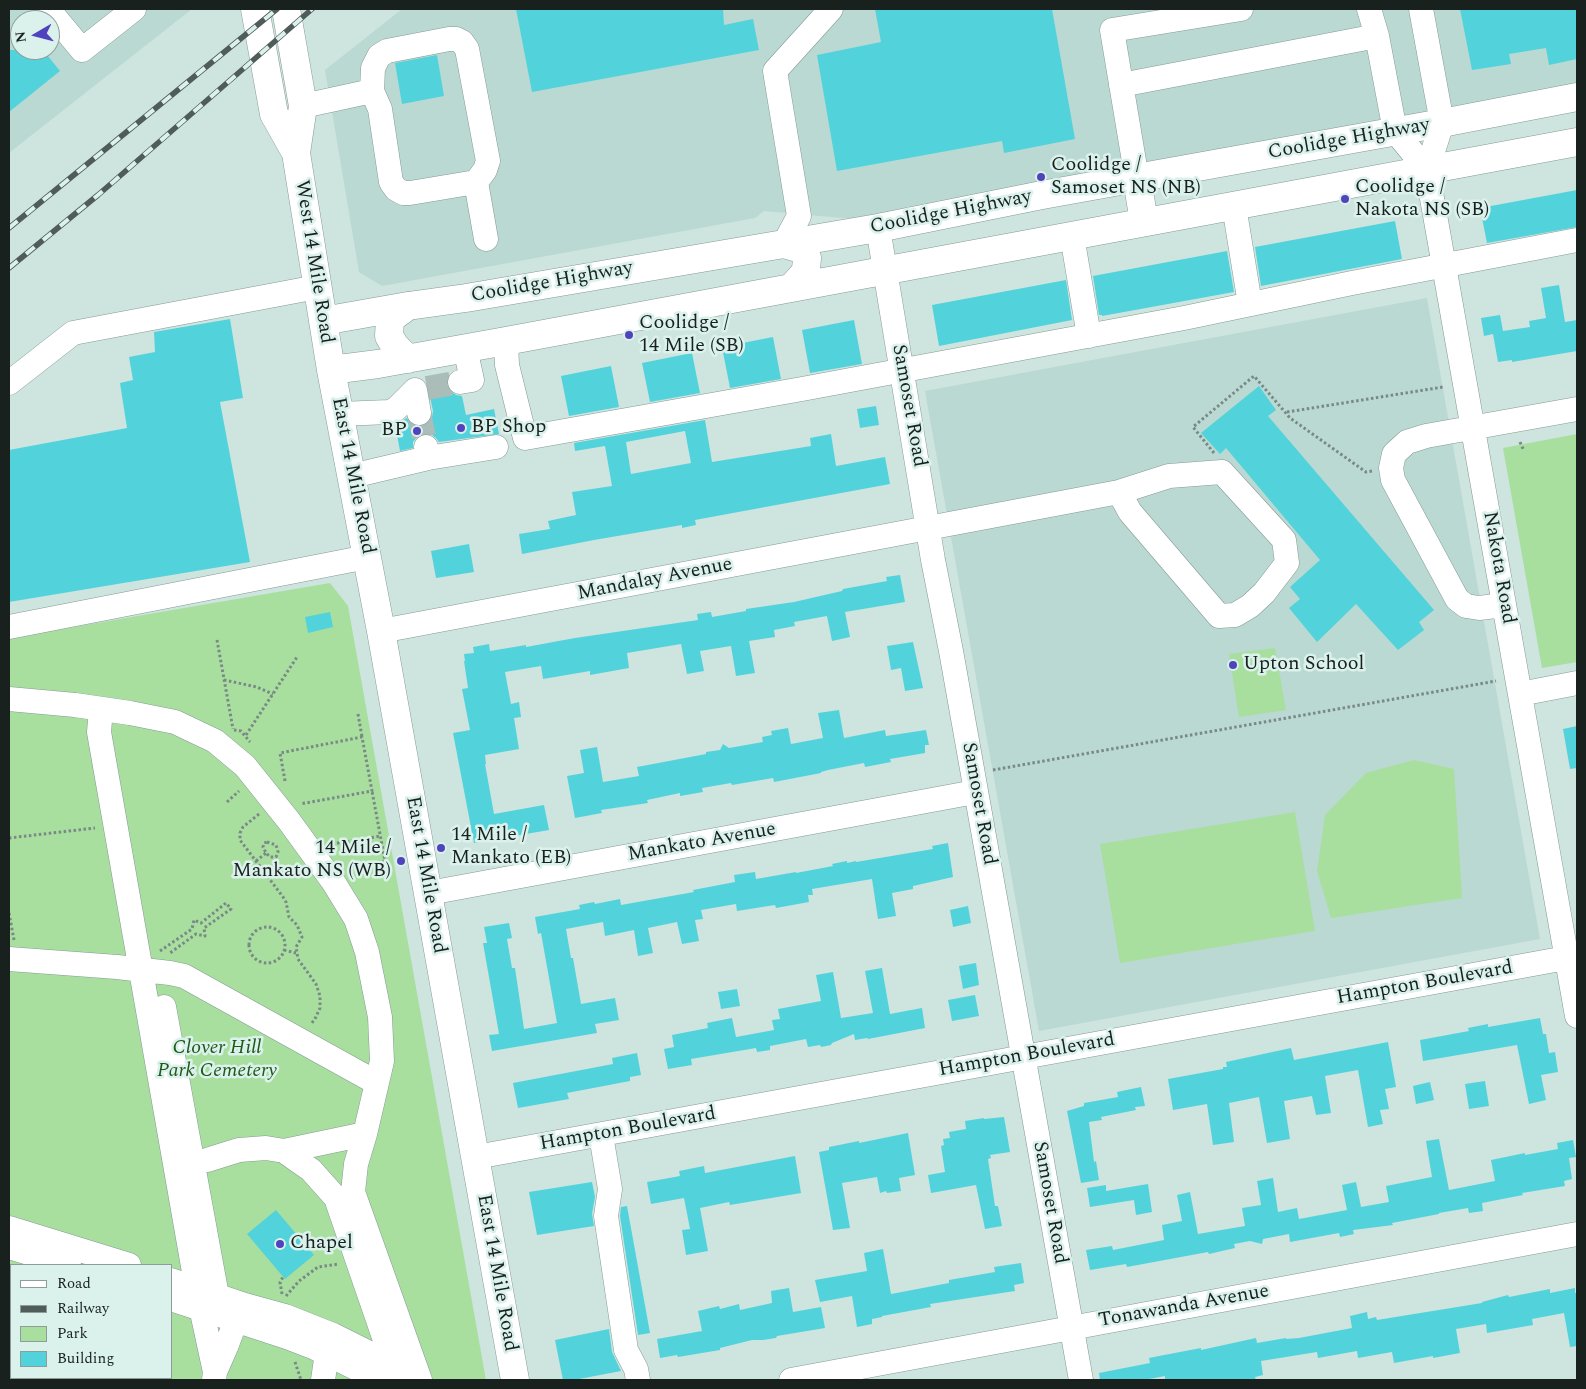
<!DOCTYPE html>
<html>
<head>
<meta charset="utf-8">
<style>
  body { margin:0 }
  #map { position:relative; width:1586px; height:1389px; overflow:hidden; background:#cee4df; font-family:Spectral,serif }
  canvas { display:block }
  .frame { position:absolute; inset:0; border:10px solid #19211f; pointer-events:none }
  .legend { position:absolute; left:10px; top:1264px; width:162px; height:115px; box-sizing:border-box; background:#dbf1ec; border:1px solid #8d9e9a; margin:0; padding:6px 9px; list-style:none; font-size:15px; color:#19211f }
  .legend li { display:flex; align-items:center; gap:10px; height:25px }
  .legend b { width:25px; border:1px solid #8d9e9a }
  .north { position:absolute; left:10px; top:10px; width:50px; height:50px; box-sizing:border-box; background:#dbf1ec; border:1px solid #8d9e9a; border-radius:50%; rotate:262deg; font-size:14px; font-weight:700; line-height:20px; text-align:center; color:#19211f }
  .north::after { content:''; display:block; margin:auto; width:18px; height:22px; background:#4f44bb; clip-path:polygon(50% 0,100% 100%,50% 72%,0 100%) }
</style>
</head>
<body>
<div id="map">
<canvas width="1586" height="1389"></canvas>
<div class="frame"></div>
<ul class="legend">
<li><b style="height:6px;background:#fff"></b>Road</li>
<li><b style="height:6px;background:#505c59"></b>Railway</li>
<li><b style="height:14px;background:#a8df9f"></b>Park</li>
<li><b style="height:14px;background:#52d3dc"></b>Building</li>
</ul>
<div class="north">N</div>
</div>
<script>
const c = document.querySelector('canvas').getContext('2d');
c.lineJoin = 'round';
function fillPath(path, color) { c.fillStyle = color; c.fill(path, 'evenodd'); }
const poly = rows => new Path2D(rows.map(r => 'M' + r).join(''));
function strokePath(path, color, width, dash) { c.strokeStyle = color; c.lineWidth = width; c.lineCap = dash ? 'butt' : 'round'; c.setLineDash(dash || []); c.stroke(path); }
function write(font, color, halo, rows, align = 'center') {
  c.font = font + ' Spectral,serif'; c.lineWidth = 5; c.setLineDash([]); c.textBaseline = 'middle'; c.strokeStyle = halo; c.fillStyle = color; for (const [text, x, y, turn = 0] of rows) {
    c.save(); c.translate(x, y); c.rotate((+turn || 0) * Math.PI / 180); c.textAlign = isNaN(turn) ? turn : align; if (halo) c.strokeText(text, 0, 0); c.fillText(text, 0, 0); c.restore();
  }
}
const built = poly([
  [9,9,192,9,9,153],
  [20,20,50,20,50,50,20,50],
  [402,9,1577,9,1577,85,854,219,764,211,755,218,382,286,359,272,325,70],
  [1427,298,1540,939,1039,1031,925,391]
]);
const green = poly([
  [1577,434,1577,662,1542,668,1503,448],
  [330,583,348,606,486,1380,9,1380,9,638],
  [11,1265,171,1265,171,1378,11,1378],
  [1275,648,1286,710,1239,717,1229,654],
  [1414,760,1454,769,1462,898,1331,918,1317,871,1325,815,1366,773],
  [1295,812,1315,931,1120,963,1100,844]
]);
const building = poly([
  [516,9,723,9,724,25,753,19,759,50,532,92],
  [875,9,1052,9,1075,139,1004,153,1002,141,837,171,817,55,881,42],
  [1460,9,1577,9,1577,59,1549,65,1546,48,1509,54,1511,64,1472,70],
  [9,50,43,50,60,71,9,112],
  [437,55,444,96,402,104,395,63],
  [1577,190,1577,227,1487,243,1480,208],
  [1395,221,1402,259,1261,286,1255,247],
  [1227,251,1234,292,1102,316,1102,315,1099,315,1093,276],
  [1066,280,1072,320,939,346,932,305],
  [1559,285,1565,322,1577,320,1577,351,1512,362,1512,360,1498,362,1493,334,1484,336,1481,318,1500,315,1503,331,1530,327,1529,321,1546,318,1541,288],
  [230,319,243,398,220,402,250,562,9,602,9,450,127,428,120,383,133,380,129,357,155,352,154,332],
  [854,320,862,364,810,373,802,330],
  [773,337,781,379,730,388,722,347],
  [692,353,700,393,650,402,642,363],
  [611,366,619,407,569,416,561,376],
  [447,380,447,385,450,391,456,395,462,396,466,415,494,409,499,434,439,442,436,438,431,434,424,433,417,437,413,442,413,448,400,451,395,424,407,418,409,422,415,426,422,426,428,423,432,417,433,411,427,383],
  [1259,386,1276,410,1268,416,1434,610,1419,622,1424,630,1398,650,1356,604,1317,642,1289,608,1300,599,1290,587,1320,560,1226,448,1220,454,1201,433],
  [876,406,879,425,860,428,857,409],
  [705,420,712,462,811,446,810,438,831,434,836,466,885,457,890,484,695,520,696,525,682,528,682,525,594,540,522,554,519,534,550,529,548,521,576,515,572,492,612,486,605,446,575,451,574,443],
  [685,431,691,463,631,474,626,442],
  [469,544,474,572,436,578,431,551],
  [900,575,905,602,845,612,850,637,832,641,827,616,794,622,795,626,774,630,775,637,749,641,755,673,736,676,731,646,700,651,704,671,687,674,681,644,627,653,629,668,590,675,590,671,543,679,541,666,505,672,511,704,519,702,521,717,514,718,519,749,485,755,486,764,485,764,494,814,544,805,549,830,474,843,453,733,470,730,462,689,468,688,464,661,465,661,464,654,474,653,473,647,489,644,490,651,526,645,526,647,575,638,698,620,697,614,711,612,712,617,746,611,746,609,794,602,842,591,843,589,887,581,886,577],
  [330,612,333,627,308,633,305,617],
  [913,642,923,688,905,691,901,668,891,670,887,646],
  [839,710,844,738,885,730,886,736,926,730,929,745,925,745,925,753,890,759,891,762,865,767,864,763,828,770,821,772,821,773,774,782,773,778,732,785,731,783,702,788,703,792,680,796,680,793,647,800,648,803,601,810,602,813,575,818,567,776,584,773,580,750,597,747,603,782,639,776,637,767,706,754,706,752,720,750,723,744,729,748,763,742,762,737,772,735,771,731,788,728,791,744,823,738,818,713],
  [1577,726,1577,768,1570,769,1563,729],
  [948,843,953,877,913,886,913,889,892,893,896,916,878,919,872,879,812,889,813,895,808,895,809,902,776,908,775,905,737,911,736,904,701,910,703,919,695,920,699,941,682,944,677,922,648,928,653,953,638,956,634,930,605,936,603,922,566,929,571,958,573,958,581,1004,615,998,619,1020,595,1024,597,1033,492,1051,489,1035,499,1034,483,943,487,943,484,927,509,923,512,938,507,939,512,968,515,968,524,1029,557,1023,541,933,538,934,535,917,580,909,579,905,594,902,595,904,620,899,621,905,694,892,693,890,735,882,734,875,755,872,756,879,796,872,796,873,833,866,832,864,847,861,847,863,856,861,856,862,933,849,932,846],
  [968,906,971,923,953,927,950,910],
  [976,963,979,985,963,989,959,966],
  [882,968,890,1014,922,1008,925,1028,868,1039,867,1038,855,1040,854,1034,832,1043,831,1045,821,1047,820,1045,808,1047,806,1039,770,1046,770,1050,757,1052,756,1048,691,1059,692,1065,668,1069,664,1049,674,1047,672,1035,708,1028,707,1023,732,1018,736,1037,774,1030,772,1020,780,1019,778,1009,821,1001,816,975,833,972,841,1018,873,1013,865,971],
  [737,989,740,1006,721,1009,718,992],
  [975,995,979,1016,952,1021,948,1000],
  [1540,1018,1543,1034,1546,1034,1549,1053,1555,1052,1558,1072,1541,1075,1546,1100,1529,1104,1517,1045,1423,1061,1420,1040,1469,1031,1468,1028,1488,1024,1488,1027],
  [1388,1042,1396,1087,1385,1089,1389,1109,1380,1110,1383,1124,1368,1127,1358,1070,1325,1076,1331,1113,1316,1115,1312,1096,1284,1101,1290,1139,1267,1143,1259,1097,1229,1103,1234,1142,1213,1145,1207,1104,1173,1110,1168,1079,1223,1069,1223,1067,1227,1067,1226,1062,1291,1048,1294,1060],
  [637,1053,641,1075,630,1077,630,1081,567,1093,569,1099,518,1108,513,1083,613,1064,612,1058],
  [1485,1081,1489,1106,1469,1109,1465,1084],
  [1430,1082,1434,1100,1416,1104,1413,1086],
  [1141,1087,1145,1106,1135,1107,1136,1110,1101,1117,1102,1120,1089,1122,1094,1162,1096,1161,1099,1180,1081,1183,1067,1111,1084,1106,1084,1103,1118,1097,1117,1092],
  [1004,1117,1010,1152,990,1155,991,1158,988,1159,995,1206,998,1206,1002,1226,985,1229,976,1185,931,1193,928,1175,945,1172,941,1146,944,1145,943,1139,950,1138,949,1132,966,1129,965,1121,984,1118,984,1119],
  [908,1133,915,1175,899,1178,901,1191,887,1193,886,1191,880,1193,877,1177,842,1183,850,1228,833,1230,819,1152,829,1150,829,1147,859,1141,859,1143],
  [1439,1139,1449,1190,1495,1181,1491,1160,1525,1153,1525,1155,1558,1149,1557,1143,1573,1140,1576,1157,1569,1158,1572,1179,1564,1181,1565,1186,1522,1193,1523,1195,1482,1203,1483,1211,1469,1213,1468,1208,1439,1213,1439,1214,1392,1223,1393,1225,1353,1230,1354,1234,1340,1237,1339,1233,1290,1242,1289,1234,1263,1239,1262,1244,1250,1241,1234,1244,1235,1248,1209,1254,1208,1252,1127,1267,1126,1264,1090,1270,1086,1250,1112,1246,1113,1250,1164,1240,1162,1225,1182,1221,1177,1195,1190,1192,1198,1234,1245,1226,1242,1208,1261,1205,1257,1181,1273,1178,1278,1212,1297,1208,1299,1219,1347,1210,1342,1185,1356,1182,1361,1207,1389,1202,1386,1186,1432,1177,1426,1141],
  [795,1156,801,1193,730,1205,729,1202,700,1208,708,1251,686,1255,682,1230,690,1229,684,1198,651,1204,647,1182,680,1176,679,1171,704,1166,705,1173],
  [592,1182,595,1197,592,1214,594,1226,537,1235,529,1192],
  [1148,1184,1152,1212,1136,1215,1134,1200,1090,1207,1087,1188,1106,1185,1106,1191],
  [627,1206,650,1333,638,1335,620,1216,621,1207],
  [276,1210,314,1255,285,1279,247,1234],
  [883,1249,891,1294,949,1283,949,1280,995,1272,994,1267,1021,1263,1024,1283,1014,1285,1015,1291,930,1304,931,1307,882,1316,882,1317,872,1319,872,1324,857,1327,852,1296,820,1302,815,1280,867,1271,864,1253],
  [789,1288,793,1312,821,1307,825,1328,777,1336,776,1338,763,1340,752,1340,720,1348,720,1350,678,1357,677,1355,660,1358,657,1339,702,1331,698,1311,719,1306,720,1309,739,1304,740,1310,772,1303,771,1291],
  [1575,1288,1575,1293,1577,1293,1577,1346,1570,1347,1564,1313,1532,1319,1533,1325,1487,1333,1486,1324,1456,1329,1460,1353,1433,1358,1433,1356,1394,1363,1392,1352,1358,1358,1357,1351,1318,1358,1317,1352,1261,1361,1263,1375,1255,1377,1256,1380,1165,1380,1165,1376,1144,1380,1100,1380,1099,1373,1150,1363,1149,1358,1159,1356,1201,1348,1201,1350,1256,1338,1257,1343,1286,1338,1286,1339,1299,1338,1352,1328,1350,1316,1367,1312,1368,1319,1376,1317,1377,1320,1482,1303,1482,1302,1508,1295,1509,1297,1550,1289,1550,1293],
  [609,1329,612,1352,621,1371,574,1380,563,1380,555,1340]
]);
const minorTunnel = poly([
  [427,388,460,382],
  [419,413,426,447]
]);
const path = poly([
  [1287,412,1443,387],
  [1520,442,1524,451],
  [1214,453,1193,427,1254,376,1290,418,1366,472,1372,471],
  [217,640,233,729],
  [224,680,257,687,273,694],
  [358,714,362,737],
  [234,730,241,731,250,742],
  [246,735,297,657],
  [993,770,1496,681],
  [285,781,280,753,362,737,372,791,300,804],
  [227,802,239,791],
  [259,814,243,827,240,833,240,840,283,897,286,902,289,917,297,925,302,937,296,947,298,959,316,984,320,996,320,1008,315,1019,311,1024],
  [9,838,95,828],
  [267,842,276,845,278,852,276,857,270,857,266,853,263,847,264,843,267,842],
  [332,844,381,836],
  [256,861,266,853],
  [348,867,385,861,372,791],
  [9,913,14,940],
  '249 945a18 18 0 1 1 36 0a18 18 0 1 1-36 0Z',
  [284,950,296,953],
  [160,951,192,929,194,920,201,923,226,903,231,909,204,928,205,936,196,934,170,953],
  [282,1294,280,1282,283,1277],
  [286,1296,299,1281,318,1267,339,1264],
  [295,1362,301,1380]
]);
const minor = poly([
  [48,9,82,50,134,9],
  [1369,9,1377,36,1395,131,1427,170,1577,1016],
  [1421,9,1442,123,1427,170],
  [449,39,456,39,462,42,467,49,488,161,485,170,476,182,410,193,403,193,396,189,391,182,380,109,372,91,373,68,379,56,387,51,449,39],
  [1121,85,1377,36],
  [303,106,372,91],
  [1137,179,1112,30,1241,9],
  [476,182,486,239],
  [1234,206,1250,304],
  [878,228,933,560,951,651,1081,1380],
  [1072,236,1089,336],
  [784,244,799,216,775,71,831,9],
  [506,341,507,365,525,438,802,389,1184,318,1352,283,1577,240],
  [460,382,472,380,465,348],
  [9,383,73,333,317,287],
  [340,414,389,412,396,409,415,390,419,413],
  [428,458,496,447],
  [352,476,428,458,426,447],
  [1504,605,1479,608,1466,606,1457,599,1393,480,1391,468,1394,454,1407,442,1426,436,1577,409],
  [9,627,367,557],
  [381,631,1119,492,1169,476,1222,472,1284,540,1287,563,1264,593,1250,606,1235,615,1219,616,1130,512,1119,492],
  [1520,694,1577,683],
  [9,699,75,705,130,713,175,722,215,741,245,766,289,821,334,883,356,919,367,952,380,1017,382,1061,365,1134,356,1164,353,1192,420,1380],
  [101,709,99,732,197,1289,215,1372,214,1380],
  [429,893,975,792],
  [9,959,117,967,170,973,184,976,377,1083],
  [164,1007,217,1296],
  [601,1135,610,1189,606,1216,626,1350,636,1369,638,1380],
  [284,1151,311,1170,336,1198,395,1369],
  [476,1157,1577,956],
  [178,1165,207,1160,239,1150,266,1148,284,1151,365,1134],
  [9,1228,129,1265],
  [9,1247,69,1265],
  [171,1280,245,1305,285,1316,333,1335,385,1361,409,1380],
  [171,1299,287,1337,313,1347,380,1380],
  [215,1372,226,1347,236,1320,234,1306],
  [323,1380,327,1353,331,1340],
  [791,1380,1577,1234]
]);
const major = poly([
  [255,9,274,114,296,153],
  [286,9,303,106,296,153,331,370,381,631,515,1380],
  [1137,179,1144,222],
  [784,244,805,250,807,258,806,270,803,275,792,287],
  [323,321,408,306,466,298,878,228,1042,195,1442,123,1577,97],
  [408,359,395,346,389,336,390,319,408,306],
  [331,370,378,364,506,341,1577,142]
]);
const rail = poly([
  [9,228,277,9],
  [9,268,98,195,312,9]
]);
const markers = [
  [1041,177,5,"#4f44bb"],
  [1345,199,5,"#4f44bb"],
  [629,335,5,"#4f44bb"],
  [461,428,5,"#4f44bb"],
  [417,431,5,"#4f44bb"],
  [1233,665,5,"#4f44bb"],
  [441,848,5,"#4f44bb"],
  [401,861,5,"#4f44bb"],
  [280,1244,5,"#4f44bb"]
];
const streetNames = [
  ["Coolidge Highway",1349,140,-10],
  ["Coolidge Highway",951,213,-11],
  ["West 14 Mile Road",313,262,81],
  ["Coolidge Highway",552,283,-10],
  ["Samoset Road",908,406,80],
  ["East 14 Mile Road",352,476,79],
  ["Nakota Road",1498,568,80],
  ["Mandalay Avenue",655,580,-11],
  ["Samoset Road",978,804,80],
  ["Mankato Avenue",702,843,-10],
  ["East 14 Mile Road",425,875,80],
  ["Hampton Boulevard",1425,984,-10],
  ["Hampton Boulevard",1027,1056,-10],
  ["Hampton Boulevard",628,1130,-10],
  ["Samoset Road",1049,1203,80],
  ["East 14 Mile Road",496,1273,80],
  ["Tonawanda Avenue",1184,1307,-10]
];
const poiNames = [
  ["Coolidge /",1051,166],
  ["Samoset NS (NB)",1051,189],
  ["Coolidge /",1355,188],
  ["Nakota NS (SB)",1355,211],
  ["Coolidge /",639,324],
  ["14 Mile (SB)",639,347],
  ["BP Shop",471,428],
  ["BP",407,431,"right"],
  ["Upton School",1243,665],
  ["14 Mile /",451,836],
  ["Mankato (EB)",451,859],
  ["14 Mile /",391,849,"right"],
  ["Mankato NS (WB)",391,872,"right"],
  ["Chapel",290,1244]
];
const parkNames = [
  ["Clover Hill",217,1049],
  ["Park Cemetery",217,1072]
];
fillPath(built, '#bad9d2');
fillPath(green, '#a8df9f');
fillPath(building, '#52d3dc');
strokePath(minorTunnel, '#aabdb9', 24, [24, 12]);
strokePath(minor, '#859a95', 25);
strokePath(major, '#859a95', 29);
strokePath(path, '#7a8986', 3, [2.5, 2.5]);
strokePath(minor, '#fff', 24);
strokePath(major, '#fff', 28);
strokePath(rail, '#505c59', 5.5);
strokePath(rail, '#dbf1ec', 4, [11]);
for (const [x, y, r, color] of markers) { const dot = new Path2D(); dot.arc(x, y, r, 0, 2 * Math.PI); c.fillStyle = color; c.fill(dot); strokePath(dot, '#dbf1ec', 2); }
write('20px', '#19211f', '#dbf1ec', streetNames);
write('20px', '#19211f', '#dbf1ec', poiNames, 'left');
write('italic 20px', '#1f5817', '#dbf1ec', parkNames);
</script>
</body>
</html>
